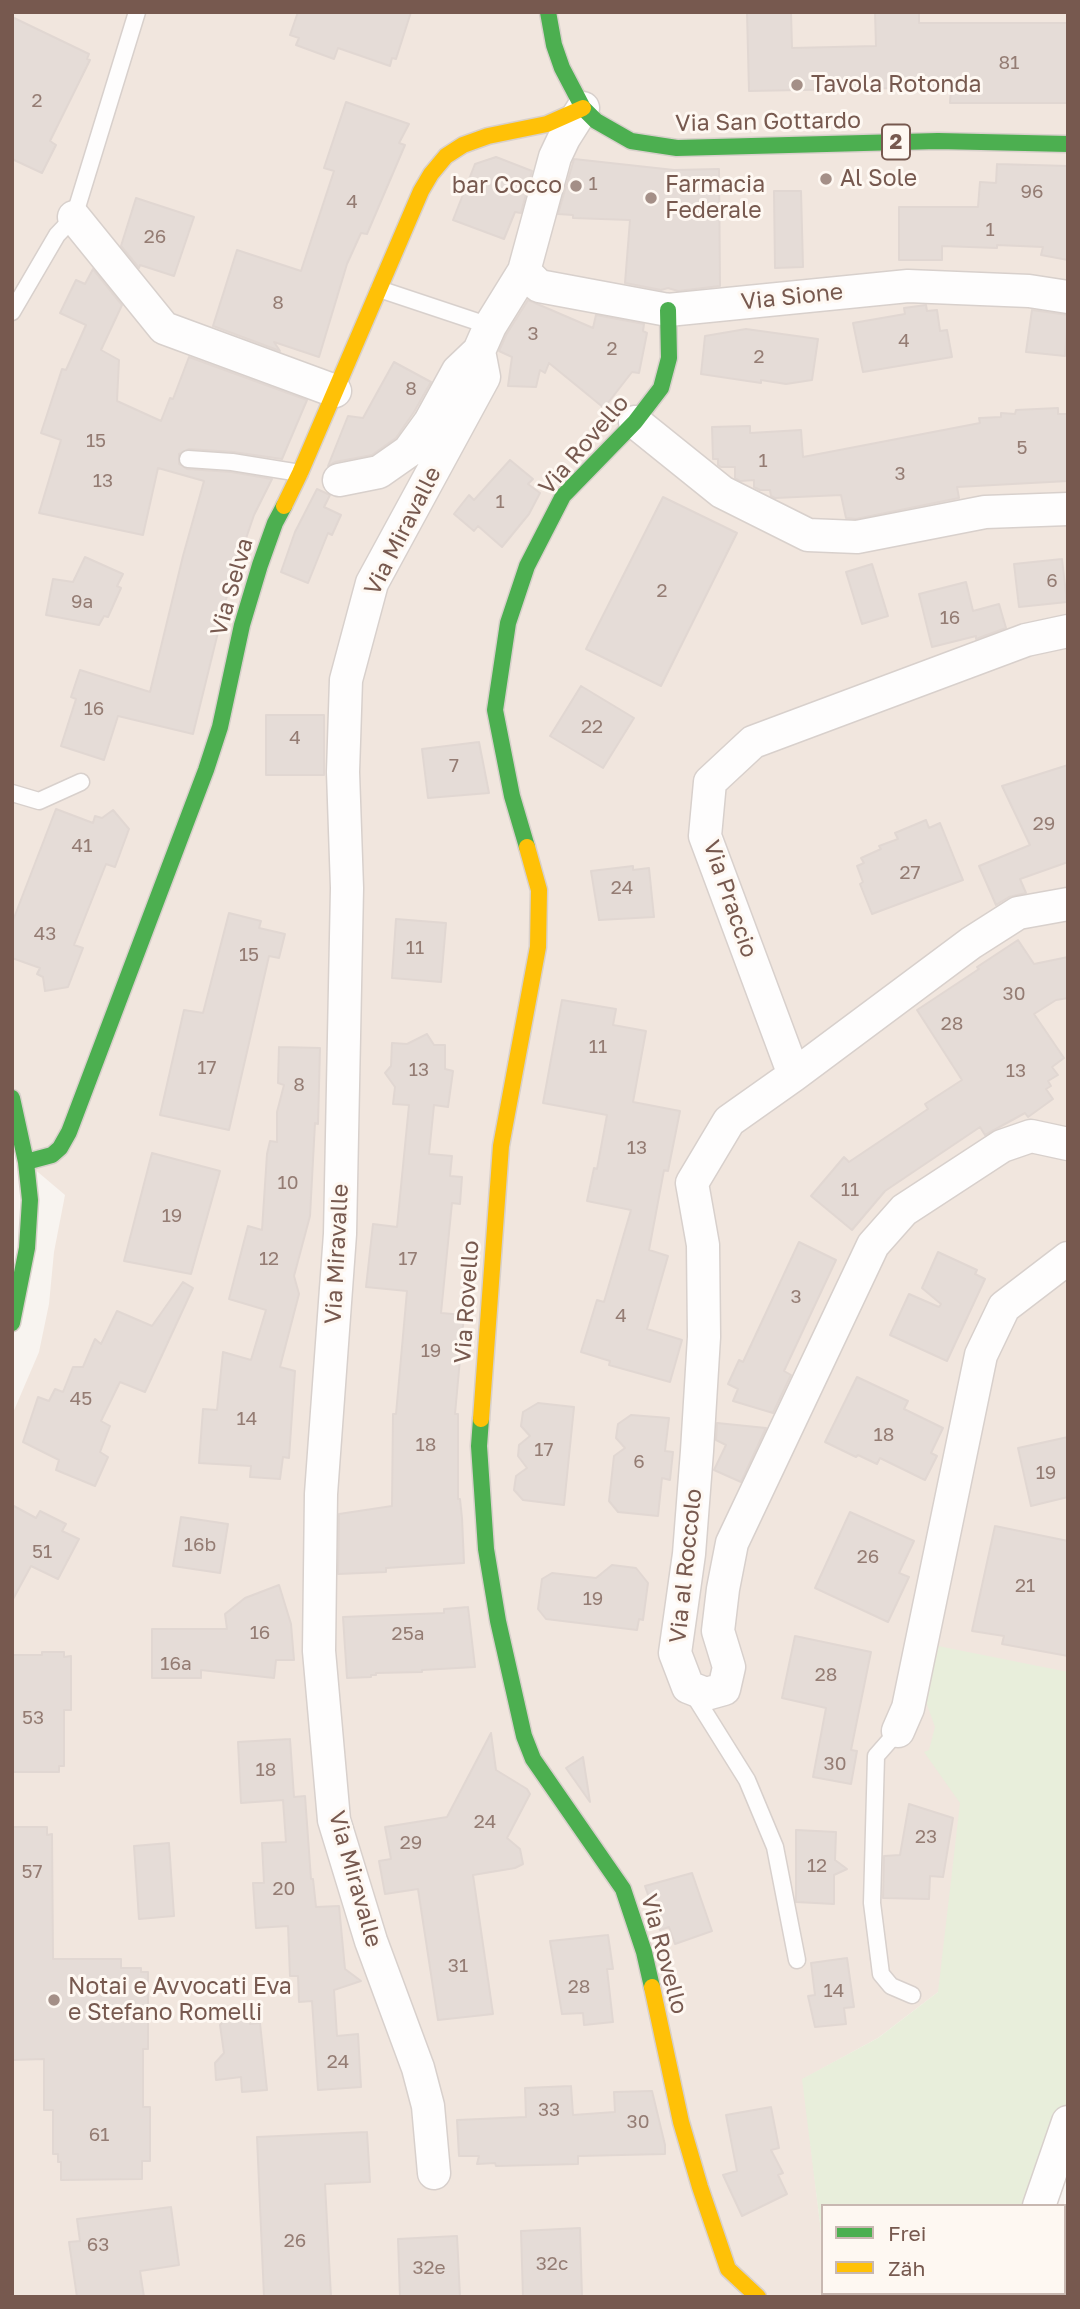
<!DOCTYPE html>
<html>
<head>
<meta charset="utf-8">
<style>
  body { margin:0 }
  #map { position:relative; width:1080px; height:2309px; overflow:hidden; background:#f8f4f0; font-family:"Golos Text",sans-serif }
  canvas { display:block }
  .frame { position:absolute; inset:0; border:14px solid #77594f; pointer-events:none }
  .legend { position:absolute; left:821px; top:2204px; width:245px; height:91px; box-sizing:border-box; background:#fef8f2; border:2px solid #c8b8b1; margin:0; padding:9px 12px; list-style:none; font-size:21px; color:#77594f }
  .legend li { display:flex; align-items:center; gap:14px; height:35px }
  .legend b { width:35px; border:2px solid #c8b8b1 }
</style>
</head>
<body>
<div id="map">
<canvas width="1080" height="2309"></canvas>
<div class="frame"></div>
<ul class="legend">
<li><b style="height:9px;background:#4caf50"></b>Frei</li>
<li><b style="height:9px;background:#ffc107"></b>Zäh</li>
</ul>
</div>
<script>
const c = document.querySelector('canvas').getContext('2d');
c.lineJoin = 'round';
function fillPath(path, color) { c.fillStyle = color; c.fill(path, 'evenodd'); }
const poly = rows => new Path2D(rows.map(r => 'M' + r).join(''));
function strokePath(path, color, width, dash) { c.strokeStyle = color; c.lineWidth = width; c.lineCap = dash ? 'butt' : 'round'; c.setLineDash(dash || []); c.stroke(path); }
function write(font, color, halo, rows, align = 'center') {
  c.font = font + ' "Golos Text",sans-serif'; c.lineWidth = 6; c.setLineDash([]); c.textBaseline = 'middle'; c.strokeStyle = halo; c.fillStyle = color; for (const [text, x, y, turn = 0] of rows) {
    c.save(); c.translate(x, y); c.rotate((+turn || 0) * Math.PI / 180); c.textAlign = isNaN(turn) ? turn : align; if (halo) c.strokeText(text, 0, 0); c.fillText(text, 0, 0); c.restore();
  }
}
const residential = poly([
  [12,12,1068,12,1068,1882,1023,1927,878,2038,803,2079,823,2248,823,2288,820,2297,12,2297,12,1415,39,1352,49,1304,54,1252,65,1195,26,1162,12,1098]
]);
const green = poly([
  [933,1645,1068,1672,1068,2122,1039,2206,823,2206,823,2248,802,2079,878,2038,938,1992,960,1803,924,1752,929,1750,935,1727,925,1699],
  [823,2288,823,2293,1013,2293,1012,2297,820,2297]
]);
const building = poly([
  [298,12,411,12,396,59,392,58,390,66,338,48,334,59,296,45,299,38,290,35,298,12],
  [747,12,791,12,792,48,876,46,875,12,919,12,919,23,1068,23,1068,103,950,103,951,87,749,91,747,12],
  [12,17,89,54,87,59,90,60,50,141,56,145,42,173,12,159,12,17],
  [346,102,409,124,399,143,405,145,367,234,361,233,347,264,319,357,274,342,280,351,213,326,237,250,301,271,334,171,324,168,346,102],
  [496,157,532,171,521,213,515,212,504,239,453,220,475,164,496,157],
  [574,159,674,170,719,169,720,286,678,291,668,288,661,290,625,283,630,220,573,218,573,215,558,214,574,159],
  [997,164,1068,166,1068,260,1041,255,1043,247,997,245,997,248,942,246,942,260,899,260,899,207,978,207,980,182,996,183,997,164],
  [774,191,801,191,803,267,775,268,774,191],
  [136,198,194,217,174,276,140,265,139,268,121,246,136,198],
  [93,269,122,305,101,350,119,360,117,401,161,421,170,398,173,399,189,357,307,400,282,459,233,452,189,449,179,454,179,464,187,469,231,472,272,479,254,515,240,556,237,555,193,734,118,716,104,760,61,746,76,699,71,697,80,670,150,692,183,556,204,481,158,468,143,535,39,513,61,440,41,433,62,369,66,370,86,325,60,313,76,280,85,284,93,269],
  [528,300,593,328,596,315,644,324,643,331,647,333,639,373,632,372,604,408,549,363,545,373,540,370,536,387,508,386,512,357,499,351,506,335,528,300],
  [926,305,927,311,937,310,940,331,947,330,952,357,863,372,853,323,905,314,904,308,926,305],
  [1032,310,1068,315,1065,356,1026,352,1032,310],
  [746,329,818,339,812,380,786,384,761,380,761,383,701,374,705,336,746,329],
  [394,362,431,382,414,412,396,438,372,455,335,462,328,466,348,416,363,418,394,362],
  [1058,408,1058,414,1068,414,1068,481,957,487,959,498,856,519,846,518,841,495,775,498,771,496,770,490,760,490,754,487,754,480,740,481,735,478,735,467,721,467,718,465,718,459,713,459,712,427,750,426,750,433,801,430,803,457,980,423,979,418,1001,417,1001,413,1015,414,1016,410,1058,408],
  [510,460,533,479,528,484,540,493,529,514,502,547,478,526,474,531,454,514,469,495,474,500,510,460],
  [317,489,330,495,324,507,341,515,332,535,328,533,308,583,281,572,295,532,317,489],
  [663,497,737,533,661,686,586,649,663,497],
  [85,557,123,574,117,586,121,588,108,617,104,616,99,625,46,615,53,579,73,582,85,557],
  [1062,559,1067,602,1019,607,1014,564,1062,559],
  [872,564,888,616,862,624,846,572,872,564],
  [966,582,973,611,999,604,1006,628,976,639,976,636,932,647,919,594,966,582],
  [581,686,634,718,603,768,550,736,581,686],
  [266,715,324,715,324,775,266,775,266,715],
  [479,742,489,793,428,798,422,749,479,742],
  [1068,765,1068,862,1020,879,1026,893,1009,897,996,905,979,866,1030,845,1002,786,1068,765],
  [56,809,93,823,95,816,102,818,113,810,129,829,115,867,106,864,74,945,83,948,68,987,45,991,43,977,37,974,40,968,12,958,12,923,56,809],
  [926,820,929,828,940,823,963,880,872,914,860,884,863,882,857,866,864,863,861,858,881,849,879,846,898,839,895,833,926,820],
  [633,866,633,870,649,868,654,917,599,920,591,871,633,866],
  [229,913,261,921,259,928,285,934,279,958,269,956,229,1130,160,1115,184,1010,203,1013,229,913],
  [396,919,446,923,441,982,392,978,396,919],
  [1018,940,1034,964,1068,957,1068,998,1056,1000,1034,1014,1064,1058,1052,1067,1058,1075,1048,1081,1051,1086,1046,1089,1053,1099,1028,1117,1025,1113,985,1135,980,1127,885,1191,852,1230,811,1196,844,1157,849,1162,928,1109,925,1104,962,1080,917,1010,979,969,977,967,1018,940],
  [562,1000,616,1009,613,1025,646,1031,633,1102,680,1111,668,1171,664,1170,649,1250,668,1256,647,1329,682,1340,670,1382,609,1365,610,1361,581,1352,597,1300,604,1302,631,1210,587,1201,594,1168,597,1169,607,1115,543,1103,562,1000],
  [427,1034,434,1045,445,1045,445,1069,453,1071,448,1107,434,1105,429,1154,452,1156,450,1176,462,1177,460,1204,452,1203,441,1313,464,1315,455,1414,458,1414,458,1499,460,1499,462,1518,464,1563,386,1568,386,1572,338,1574,339,1514,392,1506,393,1414,396,1414,407,1291,366,1287,373,1224,397,1227,409,1105,393,1104,395,1087,385,1073,391,1066,392,1043,407,1044,427,1034],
  [279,1047,320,1048,318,1124,315,1123,310,1216,294,1276,299,1294,280,1367,295,1371,289,1458,283,1457,280,1479,250,1477,251,1466,199,1463,203,1409,217,1410,223,1352,251,1360,266,1310,229,1299,248,1226,262,1230,267,1154,270,1141,277,1142,277,1112,284,1085,278,1083,279,1047],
  [152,1153,220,1171,191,1274,124,1261,152,1153],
  [799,1242,836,1260,784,1371,791,1375,773,1413,733,1401,738,1389,728,1384,739,1360,743,1362,799,1242],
  [938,1252,977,1270,975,1274,985,1279,947,1361,890,1335,909,1294,939,1307,941,1304,922,1288,938,1252],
  [183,1282,193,1288,145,1392,120,1382,101,1421,110,1426,100,1452,108,1457,95,1486,56,1470,59,1460,23,1442,38,1397,49,1401,55,1389,63,1392,73,1367,83,1367,95,1339,101,1344,117,1311,152,1326,183,1282],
  [857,1377,908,1401,904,1409,943,1428,931,1453,937,1456,925,1480,880,1458,877,1464,858,1455,856,1457,825,1442,857,1377],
  [538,1403,574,1407,564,1505,523,1500,514,1490,516,1476,527,1468,518,1456,519,1445,530,1436,521,1426,523,1412,538,1403],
  [631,1415,669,1418,665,1451,673,1452,670,1480,662,1478,658,1516,618,1512,609,1501,614,1456,625,1448,616,1438,618,1424,631,1415],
  [717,1423,766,1428,741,1482,714,1470,726,1445,716,1440,717,1423],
  [1068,1437,1068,1497,1031,1506,1018,1448,1068,1437],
  [12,1505,36,1518,40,1511,66,1524,62,1531,79,1539,58,1579,31,1566,12,1601,12,1505],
  [850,1512,914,1541,899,1573,909,1577,888,1622,815,1588,850,1512],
  [181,1517,228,1524,220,1573,173,1566,181,1517],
  [995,1526,1068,1541,1068,1656,1002,1644,1004,1636,972,1631,995,1526],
  [612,1565,636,1568,648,1583,643,1620,639,1619,637,1630,546,1619,538,1609,542,1579,552,1573,596,1578,612,1565],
  [279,1585,291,1624,294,1660,276,1660,274,1678,201,1670,201,1678,152,1678,152,1629,227,1629,225,1614,245,1598,279,1585],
  [468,1607,475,1667,422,1670,422,1672,376,1673,376,1675,371,1675,371,1677,347,1678,343,1617,444,1613,444,1609,468,1607],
  [795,1636,871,1652,851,1750,857,1751,851,1784,813,1777,826,1708,782,1698,795,1636],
  [42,1652,64,1652,64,1657,71,1656,71,1710,64,1710,64,1766,59,1766,59,1772,12,1772,12,1655,42,1655,42,1652],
  [491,1733,496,1770,527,1789,530,1794,507,1838,520,1849,523,1864,515,1868,473,1875,493,2014,438,2020,418,1889,385,1894,379,1861,391,1859,385,1827,447,1817,491,1733],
  [290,1739,294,1797,305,1796,311,1879,313,1879,316,1907,339,1906,345,1969,361,1981,334,1990,337,2036,358,2034,361,2087,318,2090,312,2001,299,2002,298,1976,290,1976,288,1926,256,1928,253,1883,264,1883,262,1843,286,1842,283,1800,241,1803,238,1742,290,1739],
  [583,1757,590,1802,566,1768,583,1757],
  [909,1804,953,1818,943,1877,930,1876,929,1899,883,1898,884,1856,900,1855,909,1804],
  [12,1827,47,1827,47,1835,52,1834,53,1959,121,1959,121,1968,141,1968,141,1972,148,1972,148,2049,143,2049,143,2107,150,2107,150,2161,142,2161,142,2179,61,2180,61,2162,58,2162,58,2154,53,2154,53,2110,44,2110,44,2059,12,2060,12,1827],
  [796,1830,836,1832,835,1860,847,1869,834,1875,834,1904,796,1902,796,1830],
  [169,1843,174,1916,139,1919,134,1846,169,1843],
  [692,1873,712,1931,675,1944,669,1927,660,1930,645,1886,692,1873],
  [608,1935,613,1969,607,1969,613,2022,584,2025,583,2013,562,2014,550,1941,608,1935],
  [847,1958,854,2007,844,2008,846,2024,815,2027,808,1996,815,1995,811,1963,847,1958],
  [249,2015,250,2024,260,2023,267,2090,242,2092,241,2077,216,2080,215,2063,224,2053,220,2025,227,2017,249,2015],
  [571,2086,573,2115,615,2112,614,2092,652,2091,665,2145,665,2154,578,2156,578,2164,496,2166,495,2163,477,2164,479,2156,459,2156,457,2120,526,2117,525,2088,571,2086],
  [771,2107,779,2148,771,2150,783,2173,778,2175,787,2194,742,2216,723,2175,737,2171,726,2115,771,2107],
  [367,2132,370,2182,325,2184,331,2297,264,2297,257,2137,367,2132],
  [171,2207,179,2265,140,2271,144,2297,77,2297,69,2242,80,2241,77,2219,171,2207],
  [580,2228,582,2297,523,2297,521,2231,580,2228],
  [457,2236,460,2297,400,2297,398,2239,457,2236]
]);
const lane = poly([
  [379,289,490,326],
  [12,312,57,235,74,217,137,12],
  [188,459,232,462,300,473],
  [12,793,39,801,81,782],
  [692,1692,747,1780,775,1847,797,1960],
  [898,1731,876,1756,872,1903,881,1974,891,1986,912,1995]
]);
const street = poly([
  [74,217,164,328,335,391],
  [524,271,539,286,668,310,908,286,1029,291,1068,297],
  [635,422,722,492,808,535,857,537,985,512,1068,509],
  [339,480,379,472,409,451,430,422,458,371,479,351,490,326,524,271,555,157,564,138,583,108],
  [1068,631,1026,640,753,742,710,782,705,836,794,1075,971,943,1018,913,1068,904],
  [794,1075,729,1121,692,1183,703,1245,704,1337,697,1451,689,1554,675,1653,688,1687,706,1694,724,1689,729,1667,718,1631,723,1589,732,1543,873,1245,904,1210,1002,1146,1031,1136,1068,1144],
  [898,1731,908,1708,981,1355,1004,1307,1068,1258],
  [434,2173,428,2106,418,2068,371,1941,334,1820,319,1651,321,1494,340,1234,347,888,343,772,346,680,372,583,484,377,479,351],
  [1039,2206,1068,2122],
  [1012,2297,1013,2293]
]);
const fast = poly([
  [548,12,554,45,562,68,583,108,596,121,631,141,677,148,938,141,1068,144],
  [527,847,512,796,495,710,508,623,527,566,563,496,635,422,661,388,669,358,668,310],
  [12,1098,26,1162,30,1200,27,1248,12,1323],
  [26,1162,52,1155,60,1148,69,1132,206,770,220,727,242,625,260,565,275,523,284,506],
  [481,1419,479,1446,486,1549,498,1621,524,1736,533,1759,623,1889,644,1952,652,1987]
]);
const slow = poly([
  [284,506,300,473,421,191,431,174,446,156,463,145,488,136,547,124,583,108],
  [481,1419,501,1146,538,947,539,890,527,847],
  [652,1987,681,2122,700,2187,728,2269,758,2297]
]);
const markers = [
  [797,85,7,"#a48f87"],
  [826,179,7,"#a48f87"],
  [576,186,7,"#a48f87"],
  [651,198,7,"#a48f87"],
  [54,2000,7,"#a48f87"]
];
const numberNames = [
  ["81",1009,63],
  ["2",37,101],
  ["1",593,184],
  ["96",1032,192],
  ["4",352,202],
  ["1",990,230],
  ["26",155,237],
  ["8",278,303],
  ["3",533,334],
  ["4",904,341],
  ["2",612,349],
  ["2",759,357],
  ["8",411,389],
  ["15",96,441],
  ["5",1022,448],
  ["1",763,461],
  ["3",900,474],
  ["13",103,481],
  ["1",500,502],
  ["6",1052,581],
  ["2",662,591],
  ["9a",82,602],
  ["16",950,618],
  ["16",94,709],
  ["22",592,727],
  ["4",295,738],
  ["7",454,766],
  ["29",1044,824],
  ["41",82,846],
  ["27",910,873],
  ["24",622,888],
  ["43",45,934],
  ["11",415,948],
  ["15",249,955],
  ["30",1014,994],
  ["28",952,1024],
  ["11",598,1047],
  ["17",207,1068],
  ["13",419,1070],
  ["13",1016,1071],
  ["8",299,1085],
  ["13",637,1148],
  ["10",288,1183],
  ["11",850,1190],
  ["19",172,1216],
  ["12",269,1259],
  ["17",408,1259],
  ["3",796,1297],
  ["4",621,1316],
  ["19",431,1351],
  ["45",81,1399],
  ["14",247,1419],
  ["18",884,1435],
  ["18",426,1445],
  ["17",544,1450],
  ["6",639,1462],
  ["19",1046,1473],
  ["16b",200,1545],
  ["51",42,1552],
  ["26",868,1557],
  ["21",1025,1586],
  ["19",593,1599],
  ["16",260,1633],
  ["25a",408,1634],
  ["16a",176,1664],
  ["28",826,1675],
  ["53",33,1718],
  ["30",835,1764],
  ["18",266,1770],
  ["24",485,1822],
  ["23",926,1837],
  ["29",411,1843],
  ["12",817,1866],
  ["57",32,1872],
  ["20",284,1889],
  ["31",458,1966],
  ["28",579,1987],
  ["14",834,1991],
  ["24",338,2062],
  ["33",549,2110],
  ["30",638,2122],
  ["61",99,2135],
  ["26",295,2241],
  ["63",98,2245],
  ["32c",552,2264],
  ["32e",429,2268]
];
const shields = [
  [896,142,28]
];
const shieldNames = [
  ["2",896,142]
];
const poiNames = [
  ["Tavola Rotonda",811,85],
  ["Al Sole",840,179],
  ["Farmacia",665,185],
  ["Federale",665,211],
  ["bar Cocco",562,186,"right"],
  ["Notai e Avvocati Eva",68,1987],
  ["e Stefano Romelli",68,2013]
];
const streetNames = [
  ["Via San Gottardo",768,122,-1],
  ["Via Sione",792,297,-6],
  ["Via Rovello",584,445,-49],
  ["Via Miravalle",403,531,-63],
  ["Via Selva",232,587,-74],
  ["Via Praccio",730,899,71],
  ["Via Miravalle",337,1254,-87],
  ["Via Rovello",467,1302,-86],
  ["Via al Roccolo",686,1566,-84],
  ["Via Miravalle",355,1879,74],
  ["Via Rovello",664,1954,75]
];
fillPath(residential, '#f1e6de');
fillPath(green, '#e8eedb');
fillPath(building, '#e5dcd7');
strokePath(building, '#e1d7d2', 2);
strokePath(lane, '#d8d0cc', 19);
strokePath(street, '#d8d0cc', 35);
strokePath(fast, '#d8d0cb', 19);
strokePath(slow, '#d8d0cb', 19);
strokePath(lane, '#fefdfd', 16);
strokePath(street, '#fefdfd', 32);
strokePath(fast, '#4caf50', 16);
strokePath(slow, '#ffc107', 16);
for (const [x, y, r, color] of markers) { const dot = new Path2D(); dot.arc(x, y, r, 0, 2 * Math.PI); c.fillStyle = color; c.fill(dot); strokePath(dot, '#fef8f2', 2.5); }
write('19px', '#947c73', null, numberNames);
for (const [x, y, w] of shields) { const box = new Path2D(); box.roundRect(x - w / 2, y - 17.5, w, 35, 5); c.fillStyle = '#fef8f2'; c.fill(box); strokePath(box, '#77594f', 2); }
write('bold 21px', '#77594f', null, shieldNames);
write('23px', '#77594f', '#fef8f2', poiNames, 'left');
write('23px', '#77594f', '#fef8f2', streetNames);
</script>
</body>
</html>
